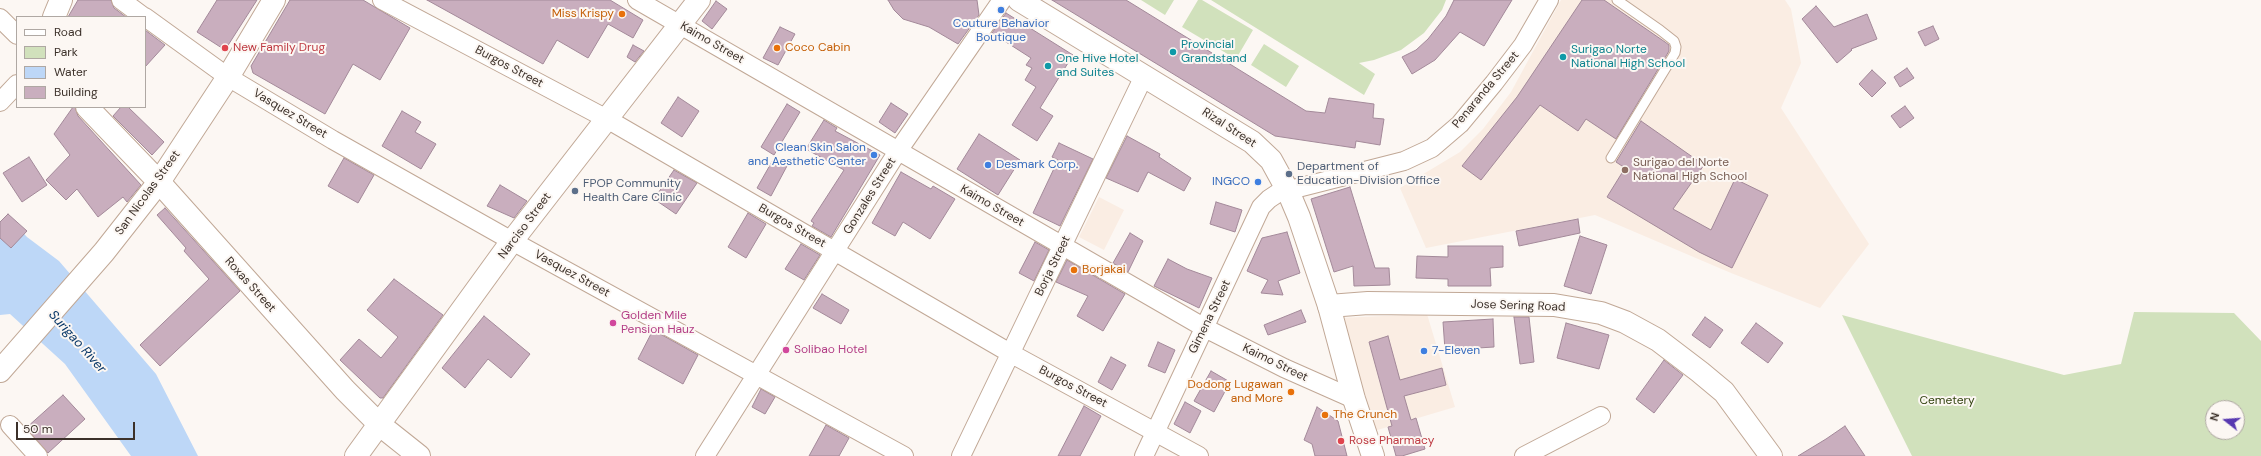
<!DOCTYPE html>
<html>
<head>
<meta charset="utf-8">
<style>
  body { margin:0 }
  #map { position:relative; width:2261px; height:456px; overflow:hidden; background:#fcf7f3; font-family:"DM Sans",sans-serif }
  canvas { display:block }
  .legend { position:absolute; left:16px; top:16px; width:130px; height:92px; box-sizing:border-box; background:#fcf7f3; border:1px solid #afa8a3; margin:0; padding:5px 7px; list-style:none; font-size:12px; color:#3c312a }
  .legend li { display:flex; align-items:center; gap:8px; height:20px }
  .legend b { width:20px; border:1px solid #afa8a3 }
  .north { position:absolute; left:2205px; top:400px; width:40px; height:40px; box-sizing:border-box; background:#fcf7f3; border:1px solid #afa8a3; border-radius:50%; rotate:287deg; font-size:11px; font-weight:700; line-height:16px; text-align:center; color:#3c312a }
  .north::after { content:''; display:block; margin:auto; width:14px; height:18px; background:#5839b1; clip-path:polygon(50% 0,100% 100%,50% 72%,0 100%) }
  .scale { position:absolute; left:16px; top:422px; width:119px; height:18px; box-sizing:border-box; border:2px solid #3c312a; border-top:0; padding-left:5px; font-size:12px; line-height:14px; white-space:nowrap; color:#3c312a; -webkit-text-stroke:3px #fcf7f3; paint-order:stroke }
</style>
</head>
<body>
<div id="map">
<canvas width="2261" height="456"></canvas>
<ul class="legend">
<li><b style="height:5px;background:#fff"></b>Road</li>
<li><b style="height:11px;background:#d1e1bc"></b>Park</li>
<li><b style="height:11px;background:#bdd7f7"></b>Water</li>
<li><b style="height:11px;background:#c9aebe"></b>Building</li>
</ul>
<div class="north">N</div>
<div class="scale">50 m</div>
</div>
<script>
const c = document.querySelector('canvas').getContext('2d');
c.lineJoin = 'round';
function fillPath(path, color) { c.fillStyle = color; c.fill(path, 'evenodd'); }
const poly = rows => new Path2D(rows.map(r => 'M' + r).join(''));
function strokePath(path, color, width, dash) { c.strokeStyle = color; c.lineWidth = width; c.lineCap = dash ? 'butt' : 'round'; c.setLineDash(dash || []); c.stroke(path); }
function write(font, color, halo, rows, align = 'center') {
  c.font = font + ' "DM Sans",sans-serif'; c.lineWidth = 4; c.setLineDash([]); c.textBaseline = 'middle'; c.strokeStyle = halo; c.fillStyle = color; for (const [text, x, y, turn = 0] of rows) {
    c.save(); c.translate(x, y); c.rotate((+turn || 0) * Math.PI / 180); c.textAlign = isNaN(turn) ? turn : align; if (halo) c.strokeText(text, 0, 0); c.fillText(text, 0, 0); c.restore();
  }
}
const built = poly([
  [1561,0,1785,0,1791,9,1801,63,1781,108,1869,244,1820,308,1731,273,1595,215,1426,248,1400,188,1460,152,1483,129,1511,92],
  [1099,197,1124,210,1104,250,1079,237],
  [1427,314,1455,407,1374,431,1340,318]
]);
const green = poly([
  [1141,0,1174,0,1165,15],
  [1198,0,1202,0,1253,30,1236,59,1182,27],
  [1211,0,1446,0,1442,10,1424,33,1401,50,1374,60,1359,63,1375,74,1364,95],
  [1264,44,1299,66,1286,87,1251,65],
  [2134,312,2234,313,2261,341,2261,456,1912,456,1842,315,2064,375,2121,364],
  [2213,408,2237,408,2237,432,2213,432]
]);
const water = poly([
  [9,218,27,237,59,261,156,374,198,456,131,456,65,364,10,314,0,315,0,226]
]);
const building = poly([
  [78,0,111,0,114,8,126,17,68,17,78,0],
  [217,0,257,0,225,50,197,32,217,0],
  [290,0,363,0,410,28,380,80,353,64,325,114,253,73,251,66,290,0],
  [427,0,610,0,643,20,633,38,608,24,588,58,557,40,543,64,427,0],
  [888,0,977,0,979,15,958,44,929,27,903,19,894,10,888,0],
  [1052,0,1126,0,1306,111,1325,113,1329,98,1374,104,1373,118,1384,119,1380,145,1356,141,1355,148,1275,136,1052,0],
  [1454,0,1512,0,1484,46,1460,32,1435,60,1412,74,1402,57,1416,50,1428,39,1446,16,1454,0],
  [1582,0,1604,0,1665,42,1669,45,1669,51,1616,139,1586,119,1578,131,1540,105,1481,180,1462,166,1517,97,1582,0],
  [716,1,727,9,712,29,702,21,716,1],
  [1816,6,1834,27,1867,14,1877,39,1851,49,1852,50,1837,63,1802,19,1816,6],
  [1006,13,1073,55,1040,108,1053,116,1037,141,1012,125,1036,87,1025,80,1032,68,1026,65,1031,58,992,33,1006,13],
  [1933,26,1939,39,1925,46,1918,32,1933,26],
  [780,27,795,34,778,65,763,58,780,27],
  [145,30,165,45,145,67,145,30],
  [633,45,644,51,635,62,627,57,633,45],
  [1907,68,1914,78,1900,87,1894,77,1907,68],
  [1872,70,1886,83,1872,97,1859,84,1872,70],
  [678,97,699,111,682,137,661,123,678,97],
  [891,103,908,114,895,133,879,122,891,103],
  [787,104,800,112,774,155,761,147,787,104],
  [1905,106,1914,118,1900,128,1891,116,1905,106],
  [73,107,75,107,78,116,141,185,127,202,123,197,98,217,77,189,66,200,46,180,70,155,54,134,73,107],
  [121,107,128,107,164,142,152,155,113,116,121,107],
  [402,111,421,122,415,132,436,144,421,169,382,146,402,111],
  [824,120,837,128,835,131,880,155,831,237,812,226,814,223,811,221,844,170,806,149,824,120],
  [1641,121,1704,165,1673,209,1711,230,1735,179,1768,195,1732,268,1699,252,1607,197,1625,168,1616,162,1641,121],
  [979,134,1020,160,998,195,957,169,979,134],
  [1127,136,1160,154,1159,157,1191,178,1184,191,1148,172,1138,192,1106,178,1127,136],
  [1059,143,1093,159,1060,226,1033,213,1058,160,1052,157,1059,143],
  [29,157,47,185,22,202,3,173,29,157],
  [344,158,374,175,358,203,328,186,344,158],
  [774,158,787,166,771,196,757,188,774,158],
  [674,170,697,183,676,214,654,199,674,170],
  [901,172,931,189,933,186,955,199,930,239,903,222,895,236,872,223,901,172],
  [500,185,527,201,514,218,487,206,500,185],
  [1350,187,1375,268,1389,268,1390,285,1354,286,1353,266,1334,272,1311,199,1350,187],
  [1216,202,1242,210,1235,232,1210,224,1216,202],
  [165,208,240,291,160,366,140,345,209,279,184,251,186,248,157,215,165,208],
  [748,213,766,224,746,258,728,247,748,213],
  [8,214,27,231,11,248,0,238,0,222,8,214],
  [1578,219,1580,233,1519,246,1516,231,1578,219],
  [1287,232,1300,273,1278,281,1283,295,1261,293,1268,280,1247,271,1262,238,1287,232],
  [1130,233,1143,241,1128,272,1113,263,1130,233],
  [1580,236,1607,245,1591,294,1564,286,1580,236],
  [1035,242,1049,250,1034,281,1019,273,1035,242],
  [801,244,820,255,804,280,785,269,801,244],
  [1448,246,1503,246,1503,267,1490,268,1491,286,1448,286,1448,279,1416,278,1417,256,1448,257,1448,246],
  [1168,259,1187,269,1212,278,1199,308,1154,286,1168,259],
  [1067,260,1125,294,1103,331,1077,316,1088,296,1056,282,1067,260],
  [394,279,443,315,383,398,380,398,340,360,359,339,381,358,398,337,367,310,394,279],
  [822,294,849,310,841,324,813,308,822,294],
  [1301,310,1306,322,1268,335,1264,325,1301,310],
  [484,316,530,354,511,378,488,359,465,388,442,368,484,316],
  [1514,317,1529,317,1534,362,1520,364,1514,317],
  [1705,317,1723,330,1710,348,1692,335,1705,317],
  [1493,319,1494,347,1445,350,1443,322,1493,319],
  [1566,323,1609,335,1599,369,1557,358,1566,323],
  [1756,323,1783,343,1768,363,1741,343,1756,323],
  [653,330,698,355,683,384,638,359,653,330],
  [1388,336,1400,380,1442,368,1446,385,1404,396,1411,420,1416,418,1425,449,1402,456,1396,456,1388,427,1392,426,1369,342,1388,336],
  [1158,342,1175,350,1165,373,1148,366,1158,342],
  [1111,357,1126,365,1112,390,1098,382,1111,357],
  [1664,360,1683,375,1654,413,1636,399,1664,360],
  [1211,371,1230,382,1214,412,1194,401,1211,371],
  [761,389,775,397,765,414,752,407,761,389],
  [63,395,85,419,48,453,26,428,63,395],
  [1185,402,1201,411,1190,433,1174,424,1185,402],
  [1084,406,1101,416,1080,456,1058,456,1084,406],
  [1317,407,1338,421,1347,456,1315,456,1312,444,1304,440,1317,407],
  [826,425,849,438,839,456,809,456,826,425],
  [1845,426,1865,456,1798,456,1826,439,1845,426]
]);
const service = poly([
  [1611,158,1675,53,1676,47,1674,41,1660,30,1617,0]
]);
const minor = poly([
  [121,0,144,17],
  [382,0,607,119,1010,353,1199,456],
  [637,0,1205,328,1284,368,1354,399],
  [145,17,228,77,333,140,512,241,904,456],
  [0,18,17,35],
  [0,102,17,84],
  [10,425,38,456],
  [705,456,898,151,1002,0],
  [961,456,1144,76],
  [1144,456,1261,207,1269,199,1278,193,1404,161,1432,148,1460,124,1494,83,1523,45,1549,0],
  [1524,456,1601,416]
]);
const tertiary = poly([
  [159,182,345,390,380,425,419,456],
  [356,456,512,241,699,0]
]);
const secondary = poly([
  [54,17,61,0],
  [87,107,159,182],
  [1329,306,1368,303,1554,305,1601,313,1625,322,1658,340,1700,372,1724,392,1771,456],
  [0,371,104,252,159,182,228,77,274,0]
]);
const primary = poly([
  [1019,0,1252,142,1271,160,1288,191,1299,217,1329,306,1354,399,1373,456]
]);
const markers = [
  [1001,10,4,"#3f7fe0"],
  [622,14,4,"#e8710a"],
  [225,48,4,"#e0444e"],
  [777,48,4,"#e8710a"],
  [1173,52,4,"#0f9aa8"],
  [1563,57,4,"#0f9aa8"],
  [1048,66,4,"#0f9aa8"],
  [874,155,4,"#3f7fe0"],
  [988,165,4,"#3f7fe0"],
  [1625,170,4,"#8d6e63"],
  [1289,174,4,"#5c6f8a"],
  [1258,182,4,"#3f7fe0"],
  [575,191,4,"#5c6f8a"],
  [1074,270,4,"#e8710a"],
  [613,323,4,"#d1479c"],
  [786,350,4,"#d1479c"],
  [1424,351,4,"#3f7fe0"],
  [1291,392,4,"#e8710a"],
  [1325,415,4,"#e8710a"],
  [1341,441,4,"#e0444e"]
];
const foodNames = [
  ["Miss Krispy",614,14,"right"],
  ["Coco Cabin",785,48],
  ["Borjakai",1082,270],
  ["Dodong Lugawan",1283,385,"right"],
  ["and More",1283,399,"right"],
  ["The Crunch",1333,415]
];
const shopNames = [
  ["Couture Behavior",1001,24,"center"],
  ["Boutique",1001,38,"center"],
  ["Clean Skin Salon",866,148],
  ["and Aesthetic Center",866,162],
  ["Desmark Corp.",996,165,"left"],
  ["INGCO",1250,182],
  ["7-Eleven",1432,351,"left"]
];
const streetNames = [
  ["Kaimo Street",712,43,30],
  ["Burgos Street",509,67,28],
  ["Penaranda Street",1486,90,-50],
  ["Vasquez Street",290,114,31],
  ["Rizal Street",1229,128,33],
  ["San Nicolas Street",148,193,-54],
  ["Gonzales Street",870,196,-58],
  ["Kaimo Street",992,206,30],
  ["Narciso Street",525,226,-53],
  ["Burgos Street",792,226,30],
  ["Borja Street",1053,266,-64],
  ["Vasquez Street",572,274,29],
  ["Roxas Street",250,285,48],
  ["Jose Sering Road",1518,306,2],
  ["Gimena Street",1210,317,-64],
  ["Kaimo Street",1275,363,26],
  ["Burgos Street",1073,387,28]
];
const cultureNames = [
  ["Provincial",1181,45],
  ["Grandstand",1181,59],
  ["Surigao Norte",1571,50],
  ["National High School",1571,64],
  ["One Hive Hotel",1056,59],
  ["and Suites",1056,73]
];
const healthNames = [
  ["New Family Drug",233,48],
  ["Rose Pharmacy",1349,441]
];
const educationNames = [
  ["Surigao del Norte",1633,163],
  ["National High School",1633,177]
];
const serviceNames = [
  ["Department of",1297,167],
  ["Education-Division Office",1297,181],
  ["FPOP Community",583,184],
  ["Health Care Clinic",583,198]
];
const hotelNames = [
  ["Golden Mile",621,316],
  ["Pension Hauz",621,330],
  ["Solibao Hotel",794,350]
];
const parkNames = [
  ["Cemetery",1947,401]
];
const waterNames = [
  ["Surigao River",77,342,48]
];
fillPath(built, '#faede3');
fillPath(green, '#d1e1bc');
fillPath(water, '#bdd7f7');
fillPath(building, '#c9aebe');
strokePath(building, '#a38999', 1);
strokePath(service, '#c1a896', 11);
strokePath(minor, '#c1a896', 20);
strokePath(tertiary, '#c1a896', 24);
strokePath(secondary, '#c1a896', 24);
strokePath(primary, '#c1a896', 24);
strokePath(service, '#fff', 9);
strokePath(minor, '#fff', 18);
strokePath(tertiary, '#fff', 22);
strokePath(secondary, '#fff', 22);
strokePath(primary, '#fff', 22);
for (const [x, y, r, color] of markers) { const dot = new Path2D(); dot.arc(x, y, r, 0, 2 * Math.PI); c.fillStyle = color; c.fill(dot); strokePath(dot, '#fcf7f3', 1.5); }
write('12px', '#c56008', '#fcf7f3', foodNames, 'left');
write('12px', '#366cbe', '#fcf7f3', shopNames, 'right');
write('12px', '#3c312a', '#fcf7f3', streetNames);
write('12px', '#0d838f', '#fcf7f3', cultureNames, 'left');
write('12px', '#be3a42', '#fcf7f3', healthNames, 'left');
write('12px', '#785e54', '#fcf7f3', educationNames, 'left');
write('12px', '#4e5e75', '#fcf7f3', serviceNames, 'left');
write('12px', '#b23c85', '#fcf7f3', hotelNames, 'left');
write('12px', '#341', '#fcf7f3', parkNames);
write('italic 13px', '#0c3a6a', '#fcf7f3', waterNames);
</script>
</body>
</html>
